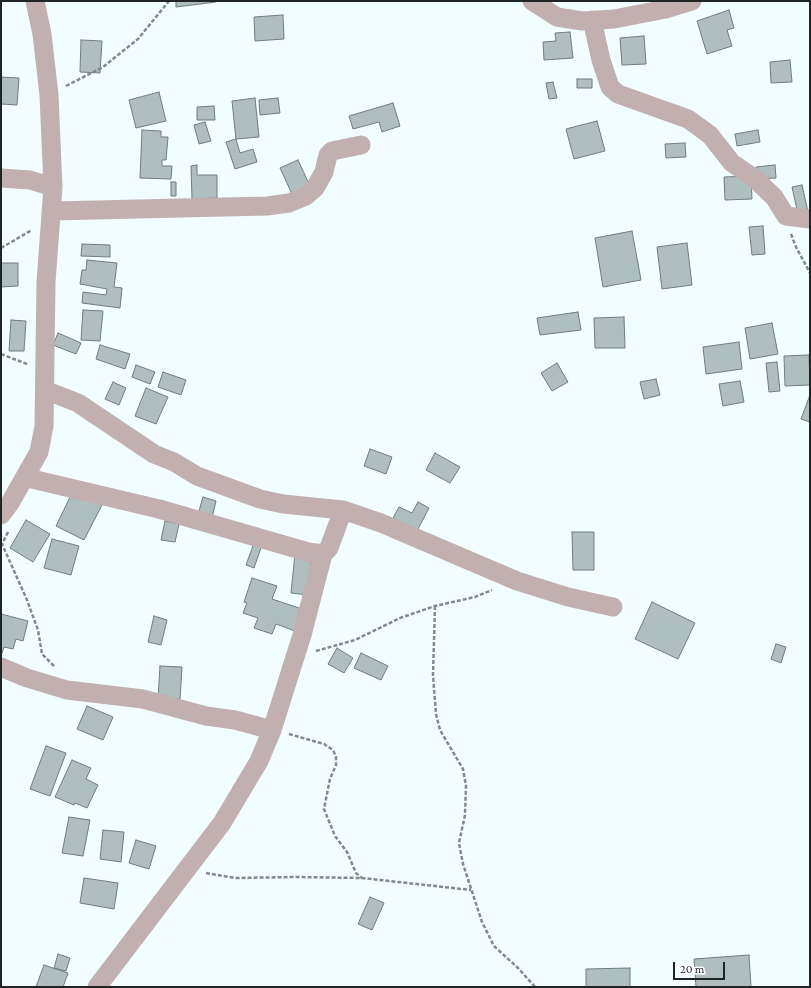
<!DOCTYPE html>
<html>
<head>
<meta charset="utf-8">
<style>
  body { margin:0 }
  #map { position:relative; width:811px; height:988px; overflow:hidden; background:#f1fdfe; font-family:"Crimson Pro",serif }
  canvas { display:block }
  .frame { position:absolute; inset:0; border:2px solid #1f2525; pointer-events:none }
  .scale { position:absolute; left:673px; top:962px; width:52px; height:18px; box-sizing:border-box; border:2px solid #1f2525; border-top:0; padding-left:5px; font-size:12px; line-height:14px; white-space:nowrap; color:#1f2525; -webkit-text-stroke:3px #fff; paint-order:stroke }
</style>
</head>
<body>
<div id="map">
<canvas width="811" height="988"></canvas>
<div class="frame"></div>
<div class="scale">20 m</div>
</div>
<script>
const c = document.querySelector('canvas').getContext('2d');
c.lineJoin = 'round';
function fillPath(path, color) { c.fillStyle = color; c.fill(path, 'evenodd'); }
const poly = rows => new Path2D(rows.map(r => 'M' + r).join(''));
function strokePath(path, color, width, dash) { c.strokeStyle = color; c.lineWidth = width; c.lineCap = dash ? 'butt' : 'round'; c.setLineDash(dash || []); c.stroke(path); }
const building = poly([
  [176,1,216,1,216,2,176,7,176,1],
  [729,10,734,28,727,30,732,46,707,54,697,21,729,10],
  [283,15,284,39,255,41,254,17,283,15],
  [570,32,573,58,544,60,543,42,556,41,555,33,570,32],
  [644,36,646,64,622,65,620,38,644,36],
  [81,40,102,41,100,73,80,72,81,40],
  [790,60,792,82,771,83,770,62,790,60],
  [1,77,19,78,17,105,1,104,1,77],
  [577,79,592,79,592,88,577,88,577,79],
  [553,82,557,98,549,99,546,83,553,82],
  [159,92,166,121,136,128,129,100,159,92],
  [255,98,259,137,236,139,232,101,255,98],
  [278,98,280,113,260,115,259,100,278,98],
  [393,103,400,126,382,132,379,122,353,129,349,116,393,103],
  [214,106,215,120,197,120,197,107,214,106],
  [597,121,605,151,574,159,566,129,597,121],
  [205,122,211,141,199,144,194,125,205,122],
  [142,130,161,131,161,137,168,137,166,160,162,160,162,166,172,166,171,179,140,178,142,130],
  [758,130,760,142,737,146,735,134,758,130],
  [236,139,240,153,253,149,257,162,235,169,226,142,236,139],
  [685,143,686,157,666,158,665,144,685,143],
  [298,160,316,199,298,207,280,168,298,160],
  [197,165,197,175,217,175,217,198,192,199,191,166,197,165],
  [775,165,776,178,757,179,756,167,775,165],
  [751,176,752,199,725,200,724,177,751,176],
  [171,182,176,182,176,196,171,196,171,182],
  [802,185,808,212,798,214,792,187,802,185],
  [763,226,765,254,752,255,749,227,763,226],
  [632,231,641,280,603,287,595,238,632,231],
  [687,243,692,285,662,289,657,247,687,243],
  [82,244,110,245,110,257,81,256,82,244],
  [87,260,117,263,114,287,122,288,120,308,82,303,83,292,106,295,107,289,80,284,82,270,86,270,87,260],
  [1,263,18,263,18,286,1,287,1,263],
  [83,310,103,311,100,341,81,340,83,310],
  [578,312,581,330,540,335,537,318,578,312],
  [624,317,625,348,595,348,594,318,624,317],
  [11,320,26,321,24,351,9,351,11,320],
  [772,323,778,354,750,359,745,328,772,323],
  [58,333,81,343,76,354,53,345,58,333],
  [739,342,742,369,706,374,703,347,739,342],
  [100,345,130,354,125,369,96,359,100,345],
  [809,355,810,385,785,386,784,356,809,355],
  [777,362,780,391,769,392,766,363,777,362],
  [557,363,568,382,552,391,541,373,557,363],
  [136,365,155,372,150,384,132,377,136,365],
  [163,372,186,380,181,395,158,387,163,372],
  [656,379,660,395,644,399,640,382,656,379],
  [740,381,744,402,723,406,719,384,740,381],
  [113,382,126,388,119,405,105,399,113,382],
  [146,388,168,397,156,424,135,416,146,388],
  [810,395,810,422,801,419,810,395],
  [370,449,392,457,386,474,364,466,370,449],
  [435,453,460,467,450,483,426,470,435,453],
  [73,491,102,505,84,540,56,526,73,491],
  [203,497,216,501,211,522,197,518,203,497],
  [418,502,429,508,417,531,393,518,399,507,412,513,418,502],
  [26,520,50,534,33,562,10,548,26,520],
  [165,521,179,524,175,542,161,540,165,521],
  [572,532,594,532,594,570,573,570,572,532],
  [52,539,79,546,71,575,44,568,52,539],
  [254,543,262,545,254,568,246,565,254,543],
  [295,554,312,556,308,595,291,593,295,554],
  [252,578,277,586,272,599,302,609,295,631,276,624,272,634,254,628,258,618,243,613,247,603,244,602,252,578],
  [652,602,695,623,678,659,635,639,652,602],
  [1,614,28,621,23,641,16,639,13,649,4,647,1,656,1,614],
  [154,616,167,620,161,645,148,642,154,616],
  [776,644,786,647,781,663,771,659,776,644],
  [337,648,353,658,344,673,328,664,337,648],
  [361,653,388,666,381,680,354,668,361,653],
  [160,666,182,667,180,699,158,698,160,666],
  [87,706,113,717,103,740,77,729,87,706],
  [46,746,66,753,50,796,30,789,46,746],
  [72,760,91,768,86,779,98,785,87,808,75,803,74,805,55,797,72,760],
  [69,817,90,820,83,856,62,853,69,817],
  [103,830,124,832,121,862,100,859,103,830],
  [136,840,156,846,149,869,129,863,136,840],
  [84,878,118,883,114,909,80,903,84,878],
  [370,897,384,903,372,930,358,924,370,897],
  [58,954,70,958,66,971,54,968,58,954],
  [749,955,751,987,696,987,694,959,749,955],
  [44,965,68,973,63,987,36,987,44,965],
  [630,968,630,987,586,987,586,969,630,968]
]);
const path = poly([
  [66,86,103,67,138,39,169,1],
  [791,234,796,247,810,273],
  [1,248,32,230],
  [1,354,27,364],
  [8,532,2,544,27,600,38,630,42,654,55,667],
  [435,606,433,675,436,714,440,730,463,769,466,786,465,815,459,843,463,864,482,922,494,946,518,968,535,987],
  [316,651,355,640,400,618,435,606,475,597,492,590],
  [289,734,324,744,333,750,336,757,336,765,330,779,324,809,335,836,347,852,356,873,362,878],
  [206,873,235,878,295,877,362,878,471,890]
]);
const street = poly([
  [532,1,557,17,582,21,614,19,666,9,692,1],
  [592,20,601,60,610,87,618,94,688,119,710,135,732,163,754,178,774,197,786,216,810,219],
  [1,178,30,180,53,187],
  [52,211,267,206,289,203,306,196,315,188,324,172,328,155,332,151,361,145],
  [45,390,78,403,154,454,174,462,197,476,260,499,283,504,343,510,381,523,517,581,568,597,613,607],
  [29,469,32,479,159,509,308,552,323,554,329,548,343,510],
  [1,515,10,503,39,452,44,426,46,282,53,187,49,95,42,34,35,1],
  [1,667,27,678,67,690,143,699,206,716,235,720,272,730],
  [97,987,222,823,259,761,272,730,302,635,323,554]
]);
fillPath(building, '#afbebf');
strokePath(building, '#6f7d7e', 1);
strokePath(path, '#828b8b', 2.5, [4, 2]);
strokePath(street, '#c2afaf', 19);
</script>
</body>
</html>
